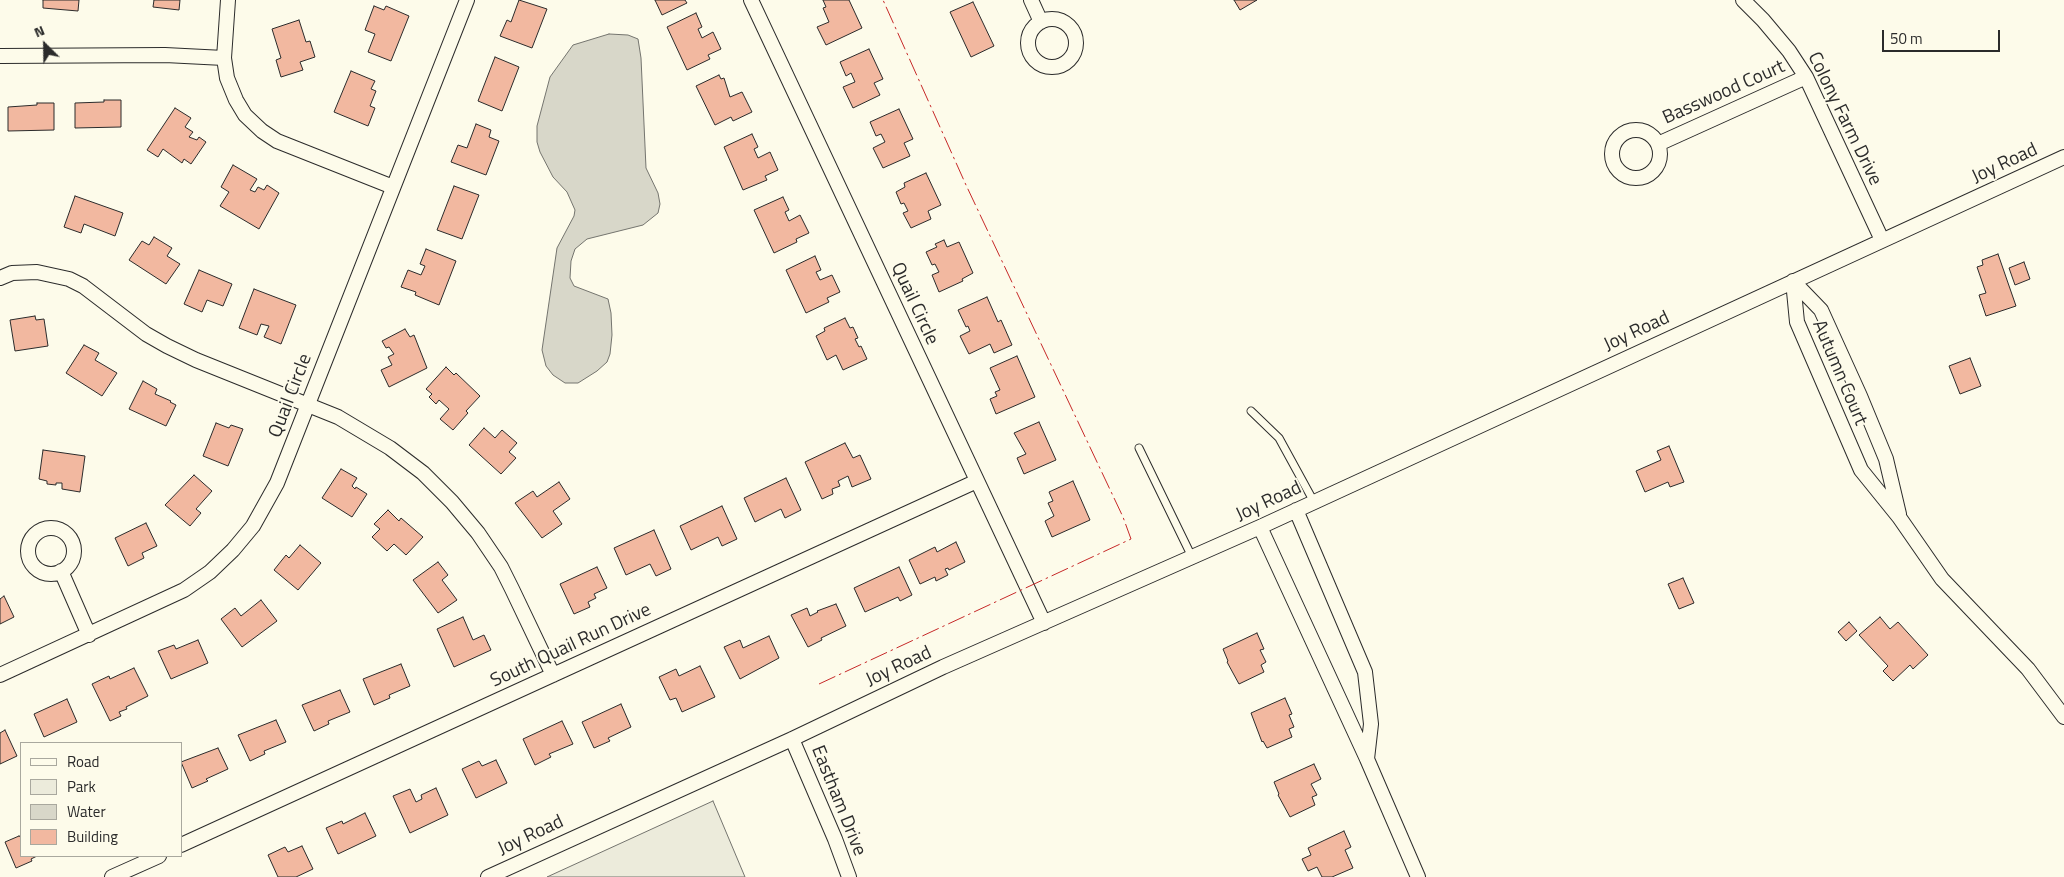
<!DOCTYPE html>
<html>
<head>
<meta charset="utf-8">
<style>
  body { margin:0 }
  #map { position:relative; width:2064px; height:877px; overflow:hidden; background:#fdfbea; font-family:"Titillium Web",sans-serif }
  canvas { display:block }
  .legend { position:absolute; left:20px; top:742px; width:162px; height:115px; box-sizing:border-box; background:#fdfbea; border:1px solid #a9a89e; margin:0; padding:6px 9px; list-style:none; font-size:15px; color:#2b2b2b }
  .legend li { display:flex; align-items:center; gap:10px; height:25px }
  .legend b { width:25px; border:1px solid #a9a89e }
  .north { position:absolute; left:20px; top:20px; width:50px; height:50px; -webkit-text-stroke:4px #fdfbea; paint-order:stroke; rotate:337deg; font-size:14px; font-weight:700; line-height:20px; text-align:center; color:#2b2b2b }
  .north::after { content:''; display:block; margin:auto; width:18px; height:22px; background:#2b2b2b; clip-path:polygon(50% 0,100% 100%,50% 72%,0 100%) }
  .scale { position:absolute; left:1882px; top:30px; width:118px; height:22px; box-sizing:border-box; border:2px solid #2b2b2b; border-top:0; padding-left:6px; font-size:15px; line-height:18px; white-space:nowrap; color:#2b2b2b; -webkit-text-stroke:4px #fdfbea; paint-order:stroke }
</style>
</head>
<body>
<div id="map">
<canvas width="2064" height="877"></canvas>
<ul class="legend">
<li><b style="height:6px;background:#fdfbea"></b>Road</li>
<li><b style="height:14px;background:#ecebdb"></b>Park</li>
<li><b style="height:14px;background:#d8d7c9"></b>Water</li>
<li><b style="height:14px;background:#f2b8a0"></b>Building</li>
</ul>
<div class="north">N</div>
<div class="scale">50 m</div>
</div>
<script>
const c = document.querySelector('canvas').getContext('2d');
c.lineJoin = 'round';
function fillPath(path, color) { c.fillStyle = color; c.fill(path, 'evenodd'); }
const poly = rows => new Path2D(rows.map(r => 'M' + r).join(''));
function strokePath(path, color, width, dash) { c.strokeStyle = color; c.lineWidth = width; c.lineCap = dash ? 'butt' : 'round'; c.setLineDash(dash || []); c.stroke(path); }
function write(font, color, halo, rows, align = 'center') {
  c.font = font + ' "Titillium Web",sans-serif'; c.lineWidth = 4; c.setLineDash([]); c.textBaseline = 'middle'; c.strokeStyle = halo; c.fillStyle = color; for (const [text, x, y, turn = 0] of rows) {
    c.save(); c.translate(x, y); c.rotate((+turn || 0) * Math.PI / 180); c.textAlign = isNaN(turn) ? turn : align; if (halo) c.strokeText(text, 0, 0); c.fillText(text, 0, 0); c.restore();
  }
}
const green = poly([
  [713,801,745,877,547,877,713,801]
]);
const water = poly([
  [609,34,628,35,638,39,641,58,646,168,658,193,660,204,658,213,643,225,587,239,575,249,571,261,570,278,574,286,608,299,611,313,612,335,610,354,607,362,597,371,578,383,565,383,553,375,546,366,542,350,557,248,574,216,575,210,567,192,553,177,540,152,537,142,537,126,550,77,573,45,609,34]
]);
const building = poly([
  [43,0,79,0,78,11,43,8,43,0],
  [154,0,180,0,179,10,153,7,154,0],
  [519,0,547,9,532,48,500,36,507,20,511,22,519,0],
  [655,0,685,0,687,3,662,15,655,0],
  [823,0,849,0,862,28,826,45,817,27,829,22,823,8,826,7,823,0],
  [1234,0,1257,0,1240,10,1234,0],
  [973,2,994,46,971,57,950,12,973,2],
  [374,6,384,10,386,6,409,16,391,61,368,52,375,34,365,30,374,6],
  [696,13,702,27,698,29,702,38,713,32,721,49,708,55,710,59,687,70,667,27,696,13],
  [299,20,306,42,310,41,315,57,300,62,303,70,281,77,276,60,281,58,272,29,299,20],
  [869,49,883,79,874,83,880,95,853,108,843,87,855,82,851,73,846,76,840,62,869,49],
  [495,57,519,67,502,111,478,101,495,57],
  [351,71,375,81,371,89,376,91,370,106,375,108,368,126,334,112,351,71],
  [719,75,721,79,724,78,730,97,742,92,752,112,733,121,731,117,715,125,696,86,719,75],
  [104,100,121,100,121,127,75,128,75,103,104,102,104,100],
  [37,103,54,103,54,130,8,131,8,107,37,105,37,103],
  [175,108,191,118,185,127,193,132,189,137,197,140,199,137,206,142,191,164,184,159,182,163,163,149,158,157,147,150,175,108],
  [899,109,913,139,904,143,910,156,883,168,873,148,885,142,881,134,876,136,870,122,899,109],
  [476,124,491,130,489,137,499,141,486,175,451,162,458,145,467,148,476,124],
  [752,134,758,147,754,149,758,158,770,152,778,170,765,176,767,180,743,190,724,147,752,134],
  [233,165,257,179,250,190,255,192,258,187,264,190,267,185,279,193,259,229,220,206,229,192,221,187,233,165],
  [926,173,941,205,928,211,931,219,911,228,903,213,908,211,904,203,901,204,896,192,905,187,904,183,926,173],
  [454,186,479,195,462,239,437,230,454,186],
  [75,196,123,213,115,236,84,224,81,233,64,227,75,196],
  [783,197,789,210,785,212,789,221,800,215,809,233,796,239,797,242,774,253,754,210,783,197],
  [154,237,172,248,167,256,180,264,166,284,129,260,142,241,149,245,154,237],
  [944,240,947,247,959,242,973,273,962,279,963,281,939,292,932,275,939,272,935,264,932,265,926,252,937,247,935,244,944,240],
  [426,249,456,261,439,305,415,295,416,292,401,287,408,270,421,275,425,266,420,264,426,249],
  [1998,254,2016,306,1986,316,1979,295,1986,293,1977,267,1983,265,1982,260,1998,254],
  [815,256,821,270,816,272,820,280,832,275,840,292,827,298,829,302,806,313,786,270,815,256],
  [2024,262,2030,279,2015,285,2009,268,2024,262],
  [199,270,232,284,223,306,207,300,202,312,184,304,199,270],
  [254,289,296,305,281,344,264,337,269,326,261,324,257,335,239,328,254,289],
  [987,297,998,322,1001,320,1012,345,994,353,990,344,969,354,960,336,970,331,968,326,966,327,958,310,987,297],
  [35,316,36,320,44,319,48,346,15,351,10,320,35,316],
  [845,318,850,328,853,327,858,338,855,339,859,347,861,346,867,359,843,370,836,355,827,360,816,336,825,331,824,328,845,318],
  [405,329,410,337,414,335,427,368,389,387,381,370,392,365,388,357,394,354,389,347,386,348,382,341,405,329],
  [84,345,99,353,95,360,117,373,102,396,66,373,84,345],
  [1017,356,1035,397,996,414,990,399,997,396,995,392,1000,390,990,368,1017,356],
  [1970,358,1981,386,1960,394,1949,366,1970,358],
  [446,367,454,375,456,373,480,396,466,411,468,413,453,430,440,419,449,409,439,400,436,404,429,397,432,394,426,389,446,367],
  [143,381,157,389,155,394,171,401,170,402,176,405,166,426,129,409,143,381],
  [1039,422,1056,460,1024,474,1017,458,1026,454,1014,433,1039,422],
  [216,423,229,428,231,425,243,429,228,466,203,456,216,423],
  [484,428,495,438,502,430,517,443,509,452,516,458,501,474,469,445,484,428],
  [845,443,853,458,860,455,871,479,852,487,848,476,838,481,840,486,832,489,833,494,822,499,805,462,845,443],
  [1669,446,1684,482,1670,487,1668,482,1645,492,1636,471,1661,460,1657,451,1669,446],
  [43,450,85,456,80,492,62,489,62,483,56,483,56,485,47,484,47,481,39,479,43,450],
  [341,469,357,478,352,486,355,489,356,487,367,494,352,517,322,498,341,469],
  [194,475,212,491,196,509,201,513,190,526,165,505,194,475],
  [786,478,801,510,785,518,781,509,755,522,744,498,786,478],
  [1073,481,1090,520,1052,537,1045,521,1054,516,1048,503,1053,501,1049,492,1073,481],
  [559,482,570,499,553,511,562,524,542,538,515,503,533,491,537,497,559,482],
  [722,506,737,539,722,546,718,537,691,550,680,526,722,506],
  [388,510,399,521,401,518,423,537,406,555,394,544,387,551,372,537,380,529,374,524,388,510],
  [146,523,157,546,142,553,144,558,128,566,115,538,146,523],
  [654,530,671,569,656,576,650,564,626,575,614,548,654,530],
  [956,542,965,562,949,570,948,568,945,569,948,575,936,581,935,577,920,584,909,560,935,547,937,552,956,542],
  [300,545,321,563,298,590,274,570,286,555,289,558,300,545],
  [438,562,448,575,442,580,457,600,438,613,413,580,438,562],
  [597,567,607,588,594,594,596,598,588,602,590,607,574,614,560,584,597,567],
  [899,567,912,595,900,601,898,597,865,612,854,588,899,567],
  [1683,578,1694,603,1679,609,1668,584,1683,578],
  [4,596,14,617,0,624,0,599,4,596],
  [261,600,277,621,242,647,221,619,235,608,241,616,261,600],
  [836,604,846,626,821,638,822,640,808,647,791,615,807,608,810,616,818,612,817,611,836,604],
  [463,617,473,640,484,635,491,650,454,667,437,629,463,617],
  [1880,617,1890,629,1898,622,1928,655,1913,669,1910,665,1893,681,1883,671,1888,666,1859,635,1880,617],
  [1849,622,1857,631,1846,641,1838,632,1849,622],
  [1257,633,1264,649,1260,650,1266,662,1261,665,1264,672,1239,684,1227,662,1228,661,1223,649,1257,633],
  [769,636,779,658,740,679,724,647,740,640,743,648,769,636],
  [198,640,208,663,171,679,158,651,174,645,176,649,198,640],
  [401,664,410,686,389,695,390,698,374,705,363,679,401,664],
  [700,666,715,697,682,712,676,698,670,700,659,677,676,669,679,676,700,666],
  [134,668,148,696,126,707,127,709,119,712,121,716,110,721,92,684,109,676,110,679,134,668],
  [340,690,350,712,328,721,329,724,314,731,302,705,340,690],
  [1285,698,1292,714,1289,715,1294,727,1289,729,1292,737,1267,748,1263,741,1262,742,1251,713,1285,698],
  [67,699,77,722,44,737,34,714,67,699],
  [621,704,631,727,608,738,610,741,594,748,582,722,621,704],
  [276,720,286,742,264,751,265,754,250,761,238,735,276,720],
  [562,721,573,744,549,754,551,757,535,765,523,739,562,721],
  [5,730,17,756,0,764,0,733,5,730],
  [218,748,228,769,206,779,208,781,192,788,181,762,218,748],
  [496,760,507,783,476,798,462,769,479,761,482,766,496,760],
  [1314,764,1321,779,1311,784,1317,795,1312,797,1315,805,1290,817,1278,795,1279,794,1274,782,1314,764],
  [436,788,448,815,410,833,393,796,410,789,416,802,422,799,421,795,436,788],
  [365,813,376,836,338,854,326,828,342,821,343,824,365,813],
  [1344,831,1351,847,1345,850,1353,868,1332,877,1322,877,1317,867,1308,871,1302,859,1311,855,1308,848,1344,831],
  [19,836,21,837,21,856,37,856,31,859,32,861,16,868,5,842,19,836],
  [302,846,313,869,296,877,278,877,268,855,285,847,288,852,302,846]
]);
const service = poly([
  [1251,411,1279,438,1314,502],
  [1139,448,1192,557]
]);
const minor = poly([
  [228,0,224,58,227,78,236,100,245,115,262,131,277,141,393,187],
  [751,0,1044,623],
  [1031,0,1041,22],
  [1743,0,1763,20,1789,51,1806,77,1882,240],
  '1028 43a24 24 0 1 1 48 0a24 24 0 1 1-48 0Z',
  [0,56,165,55,224,58],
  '1612 154a24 24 0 1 1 48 0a24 24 0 1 1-48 0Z',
  [1658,144,1806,77],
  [0,278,12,273,37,272,69,279,83,286,146,334,167,346,196,360,338,417,390,448,423,473,452,502,478,533,501,567,512,589,553,675],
  [1793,281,1797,322,1861,470,1899,517,1942,579,2028,669,2064,717],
  [1793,281,1821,310,1860,396,1886,459,1899,514],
  [1260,527,1367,759,1371,724,1365,672,1296,510],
  '28 551a23 23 0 1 1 46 0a23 23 0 1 1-46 0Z',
  [61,571,89,635],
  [0,675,184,590,210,572,233,550,253,526,277,483,467,0],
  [792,739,835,839,849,877],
  [1367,759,1418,877],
  [181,845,977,481],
  [112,877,159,856],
  [488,877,792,739,943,667,1260,527,2064,157]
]);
const power = poly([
  [819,684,1131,539,1123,517,966,185,883,0]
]);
const streetNames = [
  ["Basswood Court",1724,93,-24],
  ["Colony Farm Drive",1844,119,64],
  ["Joy Road",2005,164,-25],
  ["Quail Circle",914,304,65],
  ["Joy Road",1637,332,-25],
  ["Autumn Court",1839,373,67],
  ["Quail Circle",291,396,-69],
  ["Joy Road",1269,502,-25],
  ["South Quail Run Drive",571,646,-25],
  ["Joy Road",899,667,-25],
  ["Eastham Drive",838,801,68],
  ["Joy Road",531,836,-25]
];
fillPath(green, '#ecebdb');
strokePath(green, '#74746e', 1);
fillPath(water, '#d8d7c9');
strokePath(water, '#74746e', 1);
fillPath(building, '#f2b8a0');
strokePath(building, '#2b2b2b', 1);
strokePath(service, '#2b2b2b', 9);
strokePath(minor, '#2b2b2b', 16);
strokePath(service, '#fdfbea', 7);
strokePath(minor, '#fdfbea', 14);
strokePath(power, '#c62828', 1, [18, 4, 2.5, 4]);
write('19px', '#2b2b2b', '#fdfbea', streetNames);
</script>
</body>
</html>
